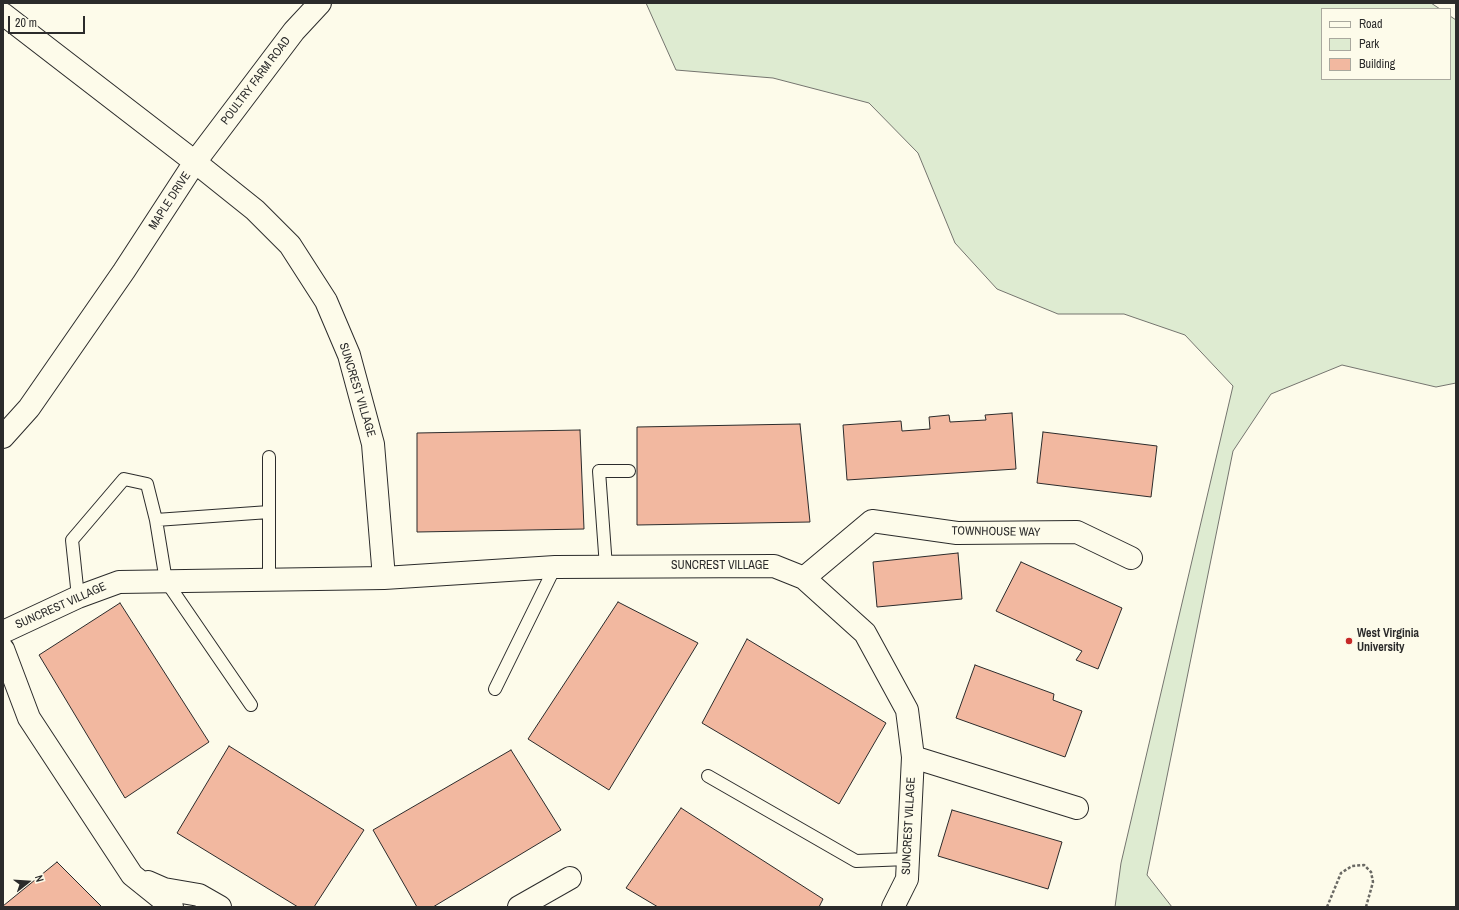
<!DOCTYPE html>
<html>
<head>
<meta charset="utf-8">
<style>
  body { margin:0 }
  #map { position:relative; width:1459px; height:910px; overflow:hidden; background:#fdfbea; font-family:"Archivo Narrow",sans-serif }
  canvas { display:block }
  .frame { position:absolute; inset:0; border:4px solid #2b2b2b; pointer-events:none }
  .legend { position:absolute; left:1321px; top:8px; width:130px; height:72px; box-sizing:border-box; background:#fdfbea; border:1px solid #a9a89e; margin:0; padding:5px 7px; list-style:none; font-size:12px; color:#2b2b2b }
  .legend li { display:flex; align-items:center; gap:8px; height:20px }
  .legend b { width:20px; border:1px solid #a9a89e }
  .north { position:absolute; left:8px; top:862px; width:40px; height:40px; -webkit-text-stroke:3px #fdfbea; paint-order:stroke; rotate:73deg; font-size:11px; font-weight:700; line-height:16px; text-align:center; color:#2b2b2b }
  .north::after { content:''; display:block; margin:auto; width:14px; height:18px; background:#2b2b2b; clip-path:polygon(50% 0,100% 100%,50% 72%,0 100%) }
  .scale { position:absolute; left:8px; top:16px; width:77px; height:18px; box-sizing:border-box; border:2px solid #2b2b2b; border-top:0; padding-left:5px; font-size:12px; line-height:14px; white-space:nowrap; color:#2b2b2b; -webkit-text-stroke:3px #fdfbea; paint-order:stroke }
</style>
</head>
<body>
<div id="map">
<canvas width="1459" height="910"></canvas>
<div class="frame"></div>
<ul class="legend">
<li><b style="height:5px;background:#fdfbea"></b>Road</li>
<li><b style="height:11px;background:#deebd1"></b>Park</li>
<li><b style="height:11px;background:#f2b8a0"></b>Building</li>
</ul>
<div class="north">N</div>
<div class="scale">20 m</div>
</div>
<script>
const c = document.querySelector('canvas').getContext('2d');
c.lineJoin = 'round';
function fillPath(path, color) { c.fillStyle = color; c.fill(path, 'evenodd'); }
const poly = rows => new Path2D(rows.map(r => 'M' + r).join(''));
function strokePath(path, color, width, dash) { c.strokeStyle = color; c.lineWidth = width; c.lineCap = dash ? 'butt' : 'round'; c.setLineDash(dash || []); c.stroke(path); }
function write(font, color, halo, rows, align = 'center') {
  c.font = font + ' "Archivo Narrow",sans-serif'; c.lineWidth = 3; c.setLineDash([]); c.textBaseline = 'middle'; c.strokeStyle = halo; c.fillStyle = color; for (const [text, x, y, turn = 0] of rows) {
    c.save(); c.translate(x, y); c.rotate((+turn || 0) * Math.PI / 180); c.textAlign = isNaN(turn) ? turn : align; if (halo) c.strokeText(text, 0, 0); c.fillText(text, 0, 0); c.restore();
  }
}
const green = poly([
  [646,3,1431,3,1440,9,1322,9,1322,79,1450,79,1450,16,1456,20,1456,383,1436,387,1342,365,1271,394,1233,451,1147,875,1172,907,1115,907,1121,863,1233,386,1185,335,1124,314,1058,314,997,289,955,243,918,153,869,103,773,78,676,70,646,3]
]);
const building = poly([
  [1012,413,1016,469,847,480,843,425,901,421,902,431,930,429,929,417,949,415,950,422,986,420,985,415,1012,413],
  [800,424,810,522,637,525,637,427,800,424],
  [580,430,584,529,417,532,417,433,580,430],
  [1043,432,1157,446,1151,497,1037,483,1043,432],
  [958,553,962,599,877,607,873,562,958,553],
  [1021,562,1122,608,1098,669,1076,660,1082,651,996,611,1021,562],
  [618,602,698,643,609,790,528,739,618,602],
  [120,603,209,742,125,798,39,655,120,603],
  [747,639,886,723,839,804,702,723,747,639],
  [975,665,1054,694,1053,700,1082,711,1065,757,956,718,975,665],
  [229,746,364,830,314,907,298,907,177,833,229,746],
  [511,750,561,830,433,907,417,907,373,830,511,750],
  [681,808,823,899,819,907,658,907,626,888,681,808],
  [952,810,1062,842,1048,889,938,856,952,810],
  [57,862,102,907,3,907,3,906,57,862]
]);
const path = poly([
  [1327,907,1341,873,1352,866,1364,865,1371,872,1373,882,1366,907]
]);
const service = poly([
  [269,512,269,457],
  [156,520,269,512,269,580],
  [606,567,599,471,629,471],
  [78,597,72,540,124,479,147,484,156,520,166,581,251,705],
  [495,689,555,567],
  [708,776,856,861,908,859]
]);
const minor = poly([
  [320,3,294,31,195,162,255,210,290,245,326,301,349,355,373,444,384,578],
  [3,14,195,162,124,271,29,408,3,437],
  [804,578,872,521,957,533,1077,532,1131,558],
  [3,632,78,597,119,582,384,578,555,567,774,566,804,578,865,633,907,710,913,757,907,879,893,907],
  [3,649,29,718,132,875,172,907],
  [913,757,1077,808],
  [148,882,164,889,199,895,220,907],
  [519,907,570,878]
]);
const markers = [
  [1349,641,4,"#c62828"]
];
const streetNames = [
  ["POULTRY FARM ROAD",256,81,-53],
  ["MAPLE DRIVE",170,201,-57],
  ["SUNCREST VILLAGE",357,390,73],
  ["TOWNHOUSE WAY",996,532,1],
  ["SUNCREST VILLAGE",720,566],
  ["SUNCREST VILLAGE",61,606,-24],
  ["SUNCREST VILLAGE",909,826,-87]
];
const poiNames = [
  ["West Virginia",1357,634],
  ["University",1357,648]
];
fillPath(green, '#deebd1');
strokePath(green, '#74746e', 1);
fillPath(building, '#f2b8a0');
strokePath(building, '#2b2b2b', 1);
strokePath(service, '#2b2b2b', 14);
strokePath(minor, '#2b2b2b', 24);
strokePath(path, '#6a6964', 2.5, [3, 2]);
strokePath(service, '#fdfbea', 12);
strokePath(minor, '#fdfbea', 22);
for (const [x, y, r, color] of markers) { const dot = new Path2D(); dot.arc(x, y, r, 0, 2 * Math.PI); c.fillStyle = color; c.fill(dot); strokePath(dot, '#fdfbea', 1.5); }
write('12px', '#2b2b2b', '#fdfbea', streetNames);
write('bold 12px', '#2b2b2b', '#fdfbea', poiNames, 'left');
</script>
</body>
</html>
